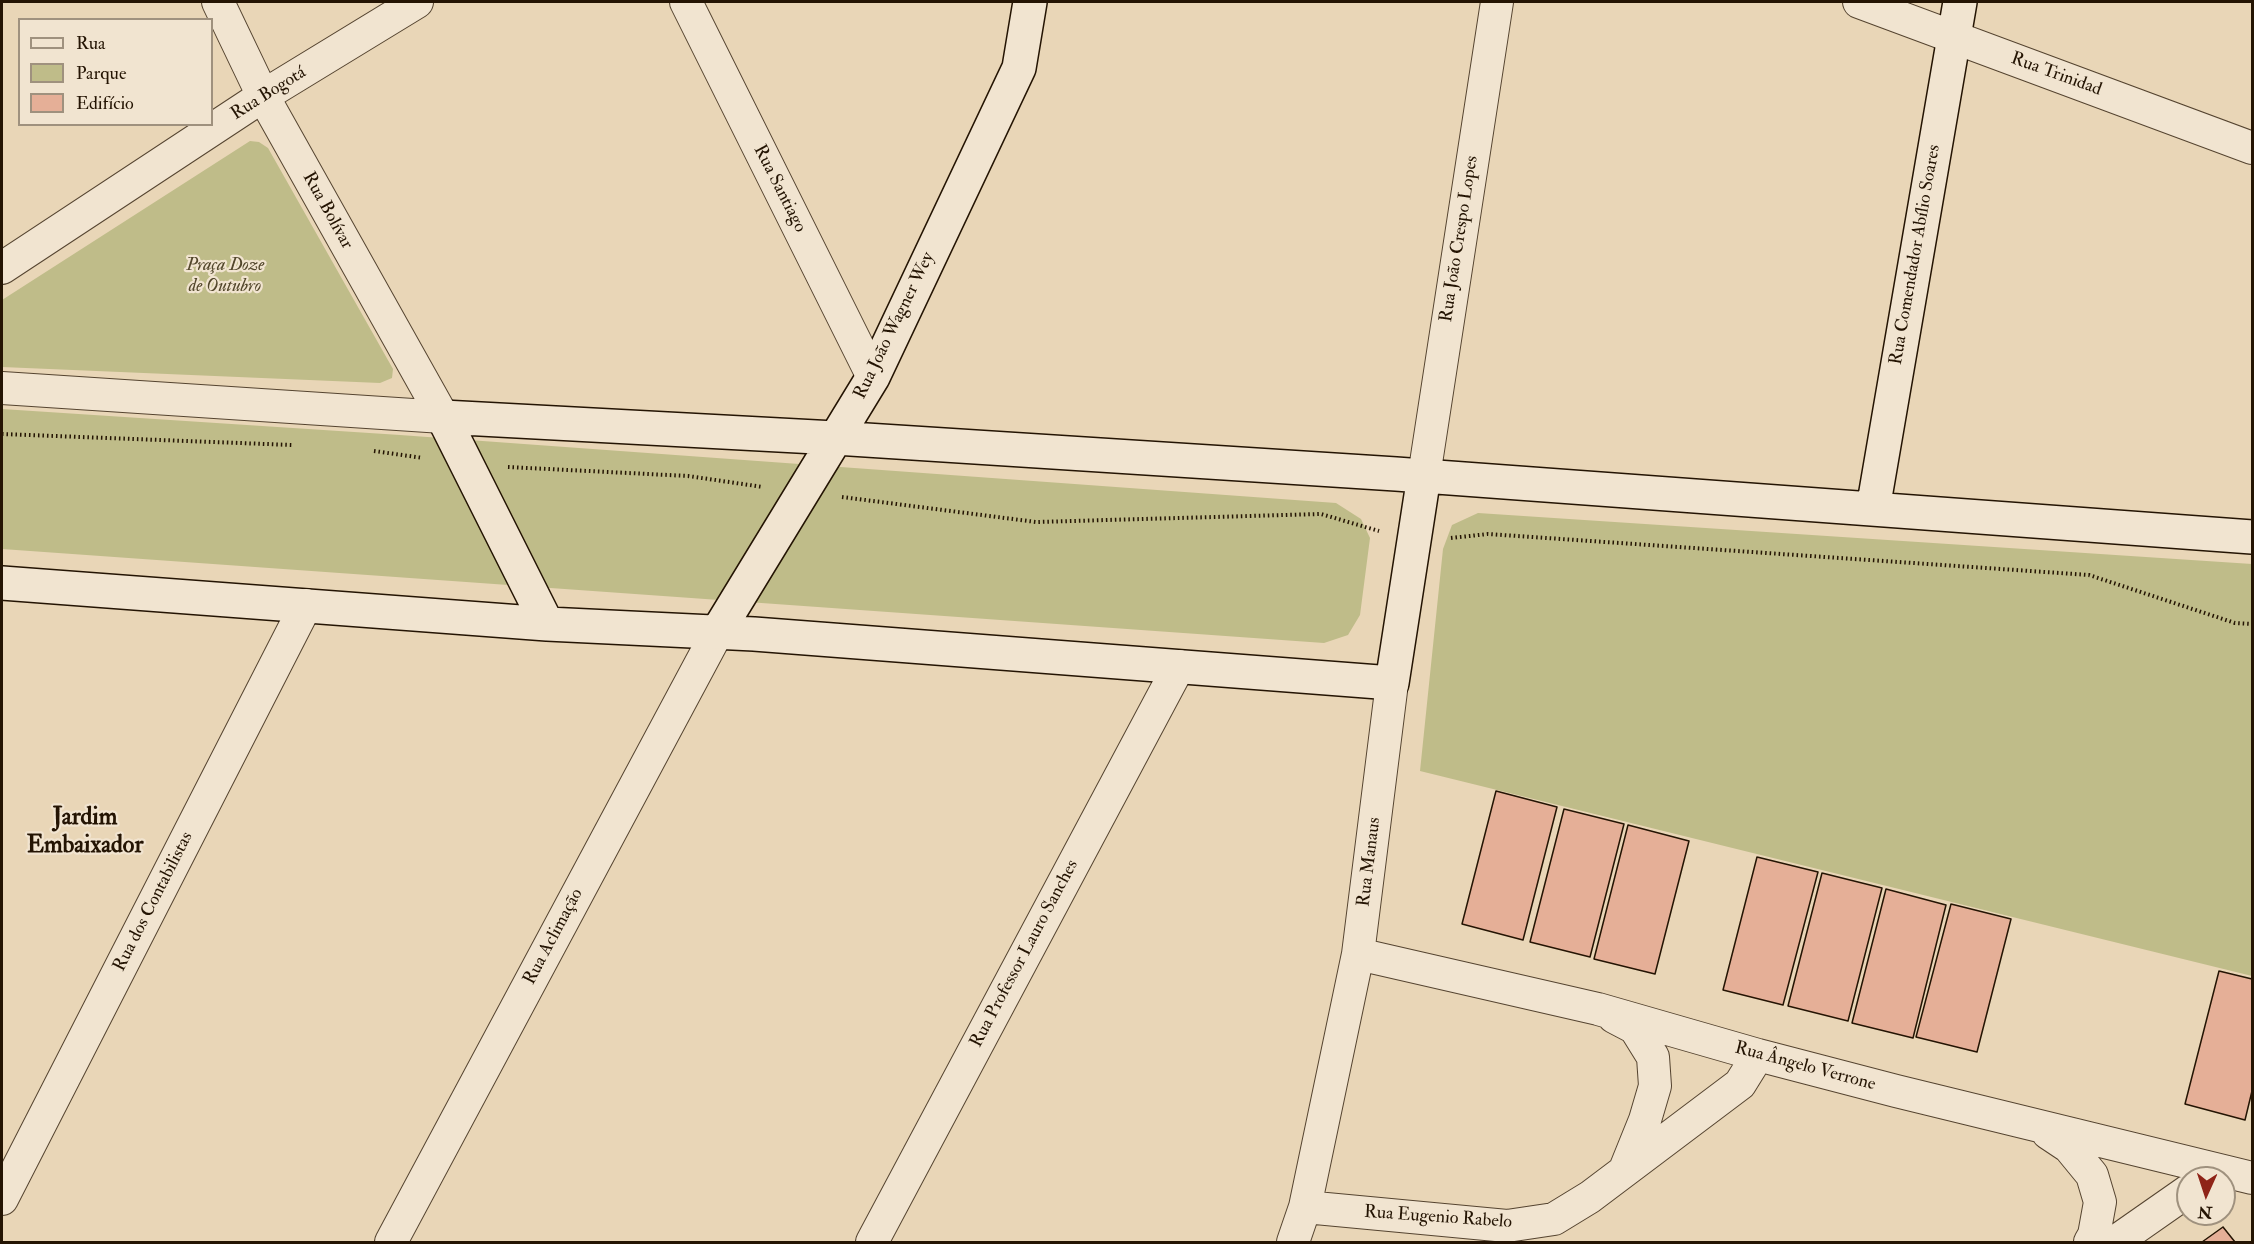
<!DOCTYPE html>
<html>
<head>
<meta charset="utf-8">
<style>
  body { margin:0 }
  #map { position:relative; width:2254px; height:1244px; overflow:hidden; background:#e9d6b7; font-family:"IM FELL Double Pica",serif }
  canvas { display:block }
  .frame { position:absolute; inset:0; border:3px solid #241403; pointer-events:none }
  .legend { position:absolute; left:18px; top:18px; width:195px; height:108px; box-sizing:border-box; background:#f1e4d0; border:2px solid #9f917e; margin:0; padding:8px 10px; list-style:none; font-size:18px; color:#241403 }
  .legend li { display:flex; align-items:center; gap:12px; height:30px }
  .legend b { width:30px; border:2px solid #9f917e }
  .north { position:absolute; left:2176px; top:1166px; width:60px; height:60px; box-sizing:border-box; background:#f1e4d0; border:2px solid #9f917e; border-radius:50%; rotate:183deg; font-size:16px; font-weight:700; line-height:24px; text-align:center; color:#241403 }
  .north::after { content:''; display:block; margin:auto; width:21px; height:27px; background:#8f2418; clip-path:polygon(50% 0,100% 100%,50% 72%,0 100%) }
</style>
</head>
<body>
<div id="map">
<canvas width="2254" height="1244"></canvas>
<div class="frame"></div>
<ul class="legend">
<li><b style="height:8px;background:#f1e4d0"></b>Rua</li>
<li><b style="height:16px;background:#bfbc89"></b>Parque</li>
<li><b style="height:16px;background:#e5af97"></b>Edifício</li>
</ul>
<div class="north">N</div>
</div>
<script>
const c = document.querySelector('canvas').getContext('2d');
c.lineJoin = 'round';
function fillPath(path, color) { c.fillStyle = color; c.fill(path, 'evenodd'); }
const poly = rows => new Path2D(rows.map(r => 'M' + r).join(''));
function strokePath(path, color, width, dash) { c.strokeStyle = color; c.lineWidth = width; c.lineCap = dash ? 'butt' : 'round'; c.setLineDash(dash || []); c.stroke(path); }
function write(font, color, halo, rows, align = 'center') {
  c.font = font + ' "IM FELL Double Pica",serif'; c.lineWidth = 4.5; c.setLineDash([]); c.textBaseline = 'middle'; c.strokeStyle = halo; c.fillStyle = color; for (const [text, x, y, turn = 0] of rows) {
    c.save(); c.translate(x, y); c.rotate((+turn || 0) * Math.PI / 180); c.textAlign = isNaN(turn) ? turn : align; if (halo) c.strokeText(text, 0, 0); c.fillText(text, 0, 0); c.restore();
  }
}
const green = poly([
  [250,141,259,142,268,148,393,369,392,378,380,383,2,367,2,300],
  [2,409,400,435,1336,503,1361,519,1370,538,1360,615,1348,635,1324,643,2,549],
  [1478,513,2252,564,2252,976,1420,771,1443,549,1452,525]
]);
const building = poly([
  [1496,791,1557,807,1523,940,1462,924,1496,791],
  [1564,809,1624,824,1590,957,1530,942,1564,809],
  [1628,825,1689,841,1655,974,1594,959,1628,825],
  [1757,857,1818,872,1783,1005,1723,990,1757,857],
  [1822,873,1882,888,1848,1021,1788,1006,1822,873],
  [1886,889,1946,905,1913,1038,1852,1023,1886,889],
  [1951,904,2011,919,1977,1052,1916,1037,1951,904],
  [2219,971,2252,979,2252,1091,2245,1120,2185,1104,2219,971],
  [2223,1227,2235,1242,2202,1242,2223,1227]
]);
const path = poly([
  [2,434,292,445],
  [374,451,423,458],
  [508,467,688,476,763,487],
  [842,497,1036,522,1321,514,1379,531],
  [1451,538,1488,534,2089,575,2235,623,2252,624]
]);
const street = poly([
  [218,2,263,96,443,417],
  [686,2,873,377],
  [1859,2,2252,148],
  [2,268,263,96,417,2],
  [2,388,443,417],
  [1424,476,1497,2],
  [1358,954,1598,1009,1758,1055,1896,1091,2252,1178],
  [1614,1017,1635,1028,1653,1057,1655,1086,1645,1120,1626,1167],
  [2048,1133,2069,1147,2092,1175,2100,1202,2094,1235,2090,1242],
  [2,1199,306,605],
  [1305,1207,1507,1226,1554,1219,1590,1197,1740,1084,1758,1055],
  [391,1242,718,631],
  [872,1242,1179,666],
  [1293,1242,1305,1207,1358,954,1392,683],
  [2115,1242,2188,1191]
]);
const secondary = poly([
  [1873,509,1960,2],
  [2,583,547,624,754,634,1392,683,1424,476],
  [547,624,443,417,835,438,1396,474,2252,537],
  [718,631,873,377,1019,68,1030,2]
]);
const streetNames = [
  ["Rua Trinidad",2056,75,20],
  ["Rua Bogotá",269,94,-32],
  ["Rua Santiago",779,189,63],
  ["Rua Bolívar",327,211,61],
  ["Rua João Crespo Lopes",1460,239,-81],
  ["Rua Comendador Abílio Soares",1916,255,-80],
  ["Rua João Wagner Wey",895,326,-64],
  ["Rua Manaus",1370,862,-83],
  ["Rua dos Contabilistas",154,902,-63],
  ["Rua Aclimação",554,937,-62],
  ["Rua Professor Lauro Sanches",1025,954,-62],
  ["Rua Ângelo Verrone",1805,1067,15],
  ["Rua Eugenio Rabelo",1438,1218,4]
];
const parkNames = [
  ["Praça Doze",225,266],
  ["de Outubro",225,287]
];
const districtNames = [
  ["Jardim",85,819],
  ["Embaixador",85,847]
];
fillPath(green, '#bfbc89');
fillPath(building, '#e5af97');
strokePath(building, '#241403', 1.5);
strokePath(street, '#554430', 34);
strokePath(secondary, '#241403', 36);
strokePath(path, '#241403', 4, [1.5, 3]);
strokePath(street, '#f1e4d0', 32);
strokePath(secondary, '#f1e4d0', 33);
write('18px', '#241403', '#f1e4d0', streetNames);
write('italic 18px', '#52462b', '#f1e4d0', parkNames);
write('bold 24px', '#241403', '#f1e4d0', districtNames);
</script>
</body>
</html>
